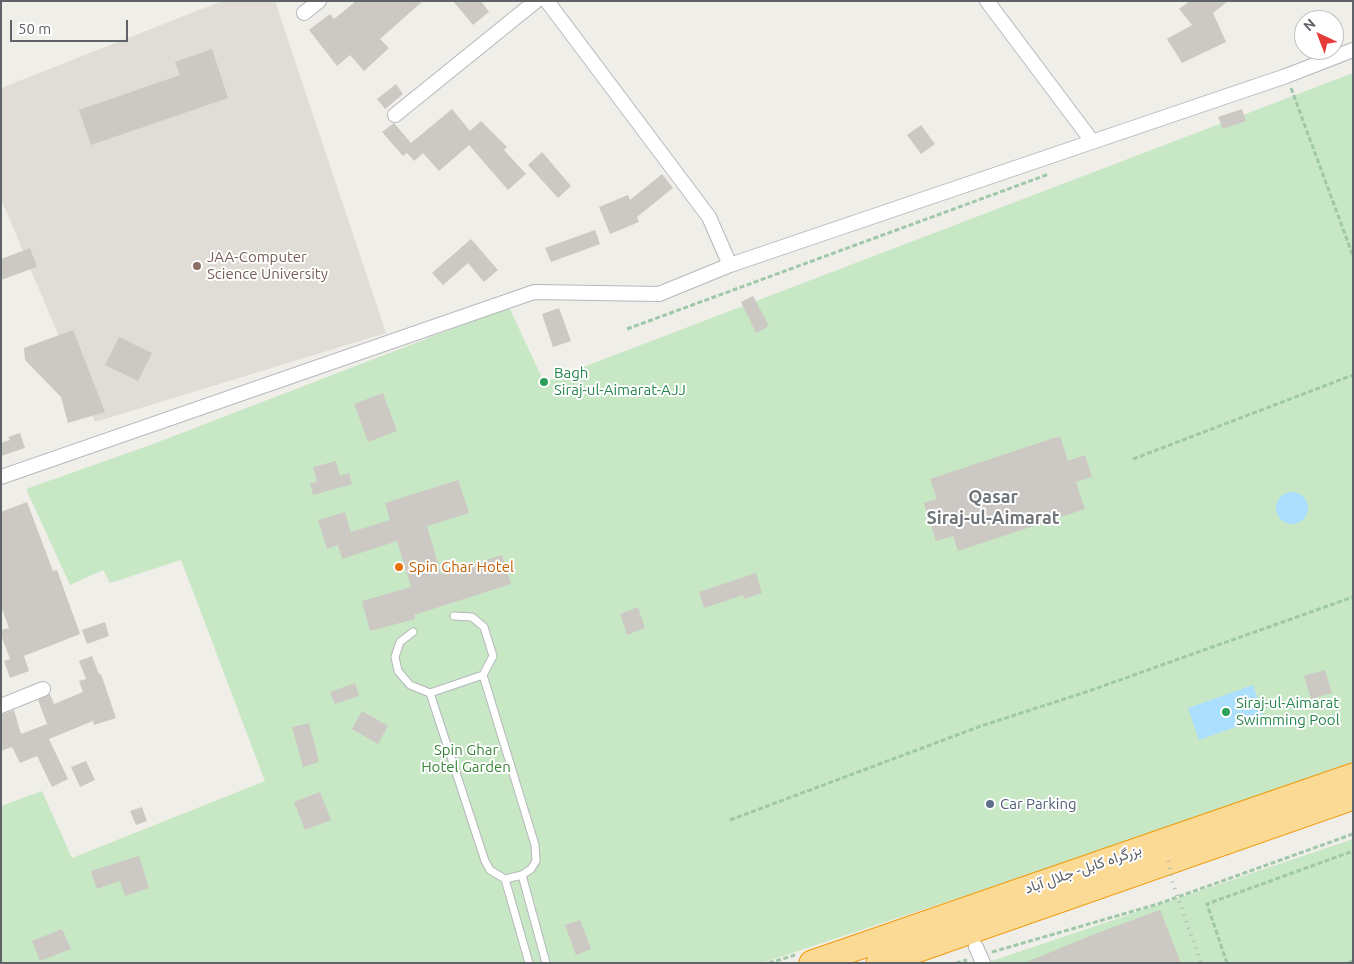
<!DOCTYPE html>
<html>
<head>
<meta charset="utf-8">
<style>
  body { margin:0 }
  #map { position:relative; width:1354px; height:964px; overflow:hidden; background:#f0eee8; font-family:Ubuntu,sans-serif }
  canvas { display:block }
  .frame { position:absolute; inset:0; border:2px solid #5f6367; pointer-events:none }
  .north { position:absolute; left:1294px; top:10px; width:50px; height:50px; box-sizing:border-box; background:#fff; border:1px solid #bfc1c2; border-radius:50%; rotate:317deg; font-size:14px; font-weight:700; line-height:20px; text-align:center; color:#5f6367 }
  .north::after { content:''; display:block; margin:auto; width:18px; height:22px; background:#e53c39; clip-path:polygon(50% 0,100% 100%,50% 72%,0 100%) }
  .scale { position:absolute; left:10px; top:20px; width:118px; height:22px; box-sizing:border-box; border:2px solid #5f6367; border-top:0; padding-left:6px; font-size:15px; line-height:18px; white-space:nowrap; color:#5f6367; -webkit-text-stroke:4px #fff; paint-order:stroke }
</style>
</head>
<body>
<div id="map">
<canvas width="1354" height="964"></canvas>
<div class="frame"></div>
<div class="north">N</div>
<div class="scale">50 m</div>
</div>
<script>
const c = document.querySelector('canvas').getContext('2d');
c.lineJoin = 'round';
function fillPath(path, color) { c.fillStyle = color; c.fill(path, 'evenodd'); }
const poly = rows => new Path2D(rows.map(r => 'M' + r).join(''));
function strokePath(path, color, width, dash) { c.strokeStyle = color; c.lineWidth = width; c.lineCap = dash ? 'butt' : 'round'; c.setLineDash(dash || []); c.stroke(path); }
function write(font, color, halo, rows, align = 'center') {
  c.font = font + ' Ubuntu,Vazirmatn,sans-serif'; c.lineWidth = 4; c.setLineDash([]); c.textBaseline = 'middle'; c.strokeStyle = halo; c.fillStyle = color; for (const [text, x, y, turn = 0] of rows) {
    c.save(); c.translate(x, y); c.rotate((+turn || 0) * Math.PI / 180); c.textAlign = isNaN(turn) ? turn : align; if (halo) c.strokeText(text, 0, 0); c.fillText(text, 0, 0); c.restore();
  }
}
const education = poly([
  [222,1,275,1,386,333,95,422,1,199,1,88]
]);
const green = poly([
  [1353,73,1353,767,762,963,1,963,1,806,42,791,72,858,265,781,181,560,110,583,103,570,70,585,26,489,153,444,509,307,544,382],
  [1353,839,1353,963,986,963]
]);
const water = poly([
  '1276 508a16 16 0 1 1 32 0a16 16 0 1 1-32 0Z',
  [1253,685,1264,717,1199,740,1188,708]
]);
const building = poly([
  [356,1,423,1,380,39,389,48,364,71,350,55,337,66,309,30,330,14,334,19],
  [453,1,481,1,489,12,473,25],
  [1190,1,1228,1,1213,13,1226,42,1182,63,1167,39,1192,25,1179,9],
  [212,49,228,98,91,145,79,110,180,75,175,62],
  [396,84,403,94,385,109,377,99],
  [452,109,470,131,481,121,507,147,504,150,526,174,508,190,469,145,439,171,423,153,414,161,407,153,403,156,382,132,394,123,411,143],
  [1242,109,1246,121,1223,129,1218,117],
  [921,125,935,144,921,154,907,135],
  [542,152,571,186,558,198,528,165],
  [662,174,673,188,637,217,639,222,610,234,599,207,628,195,630,200],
  [595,230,600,244,551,262,545,248],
  [471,239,498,270,484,282,468,263,443,285,432,273],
  [30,248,37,267,1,280,1,259],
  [753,296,769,326,756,333,741,302],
  [559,308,571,341,553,347,542,314],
  [73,330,105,412,68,423,61,397,25,360,24,348],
  [119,337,152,353,138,381,105,365],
  [383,393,397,431,368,442,354,404],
  [20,433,25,448,1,456,1,443,10,440,8,437],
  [1060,436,1068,461,1085,455,1092,477,1076,482,1085,509,958,551,953,536,936,541,924,503,937,499,930,479],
  [336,461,340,476,349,473,352,484,313,495,310,483,317,482,313,467],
  [458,480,469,513,427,526,441,574,502,555,511,584,414,615,415,619,370,631,362,601,411,587,397,541,342,559,338,545,327,549,318,520,345,512,351,532,390,520,385,503],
  [27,502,53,571,57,570,80,634,24,656,29,671,10,678,4,661,10,659,1,635,1,630,9,628,1,606,1,512],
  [756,573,762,593,744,599,743,595,704,608,699,592],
  [638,607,645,628,627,635,620,614],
  [105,622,109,636,87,644,82,630],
  [92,656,99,674,101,674,116,718,94,725,93,721,49,739,68,779,52,787,37,756,20,763,12,747,1,751,1,715,14,710,21,734,47,724,38,700,50,694,54,704,83,692,79,681,86,679,79,661],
  [1325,670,1332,693,1311,699,1304,676],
  [355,683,359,696,335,704,330,692],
  [362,711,388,726,378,744,352,729],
  [309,723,319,762,303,767,292,727],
  [86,761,95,780,80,787,71,767],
  [320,792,331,820,305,830,294,802],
  [142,807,147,821,136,825,130,811],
  [139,856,149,888,125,896,120,881,97,889,91,871],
  [1160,910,1181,963,1024,963,1100,932],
  [580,920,591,949,576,955,565,925],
  [62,929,71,949,40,961,32,941]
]);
const path = poly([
  [1291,88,1353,256],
  [627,329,1049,174],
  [1133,459,1353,375],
  [730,820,981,726,1086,692,1353,597],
  [992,952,1158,904,1353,834],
  [769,963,795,955],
  [956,963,967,960],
  [1227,963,1207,904,1353,851],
  [1348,963,1353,961]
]);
const lane = poly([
  [413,632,400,642,395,657,398,671,410,685,430,693,483,675,493,656,484,627,472,617,454,616],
  [430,693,485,861,490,870,505,879,522,875,531,869,536,861,535,845,483,675],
  [522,875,546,963],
  [505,879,529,963]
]);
const street = poly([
  [547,1,709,217,730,265],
  [987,1,1092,141],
  [304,13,319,1],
  [395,115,536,1],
  [1,477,534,292,659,294,730,265,1286,76,1353,50],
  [1,706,43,689],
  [976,947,983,963]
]);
const highway = poly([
  [812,963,1353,776],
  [879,963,1353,797]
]);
const rail = poly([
  [1168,861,1172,881,1201,963]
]);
const markers = [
  [197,266,5,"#8d6e63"],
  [544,382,5,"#2e9e5b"],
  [399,567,5,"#e8710a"],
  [1226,712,5,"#2e9e5b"],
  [990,804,5,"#5c6f8a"]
];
const educationNames = [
  ["JAA-Computer",207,257],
  ["Science University",207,274]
];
const leisureNames = [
  ["Bagh",554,373],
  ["Siraj-ul-Aimarat-AJJ",554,390],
  ["Siraj-ul-Aimarat",1236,703],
  ["Swimming Pool",1236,720]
];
const foodNames = [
  ["Spin Ghar Hotel",409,567]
];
const parkNames = [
  ["Spin Ghar",466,750],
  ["Hotel Garden",466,767]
];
const serviceNames = [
  ["Car Parking",1000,804]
];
const streetNames = [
  ["بزرگراه کابل- جلال آباد",1083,869,-19]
];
const quarterNames = [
  ["Qasar",993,497],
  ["Siraj-ul-Aimarat",993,518]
];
fillPath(education, '#e0ddd6');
fillPath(green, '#c8e7c5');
fillPath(water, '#acdffd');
fillPath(building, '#ccc9c4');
strokePath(lane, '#b5b8bb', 9);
strokePath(street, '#b5b8bb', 16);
strokePath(highway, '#f19907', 27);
strokePath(path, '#9fc8a8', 3, [5, 2.5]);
strokePath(lane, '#fff', 7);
strokePath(street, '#fff', 14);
strokePath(highway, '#fada95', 25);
strokePath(rail, '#b6b7b7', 4, [1, 6]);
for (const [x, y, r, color] of markers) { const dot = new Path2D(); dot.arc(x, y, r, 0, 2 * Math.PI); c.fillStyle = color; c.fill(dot); strokePath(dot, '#fff', 2); }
write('15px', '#785e54', '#fff', educationNames, 'left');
write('15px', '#27864d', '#fff', leisureNames, 'left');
write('15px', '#c56008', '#fff', foodNames, 'left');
write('15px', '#3a8538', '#fff', parkNames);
write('15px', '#4e5e75', '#fff', serviceNames, 'left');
write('15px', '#5f6367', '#fff', streetNames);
write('bold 18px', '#707579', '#fff', quarterNames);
</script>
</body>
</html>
